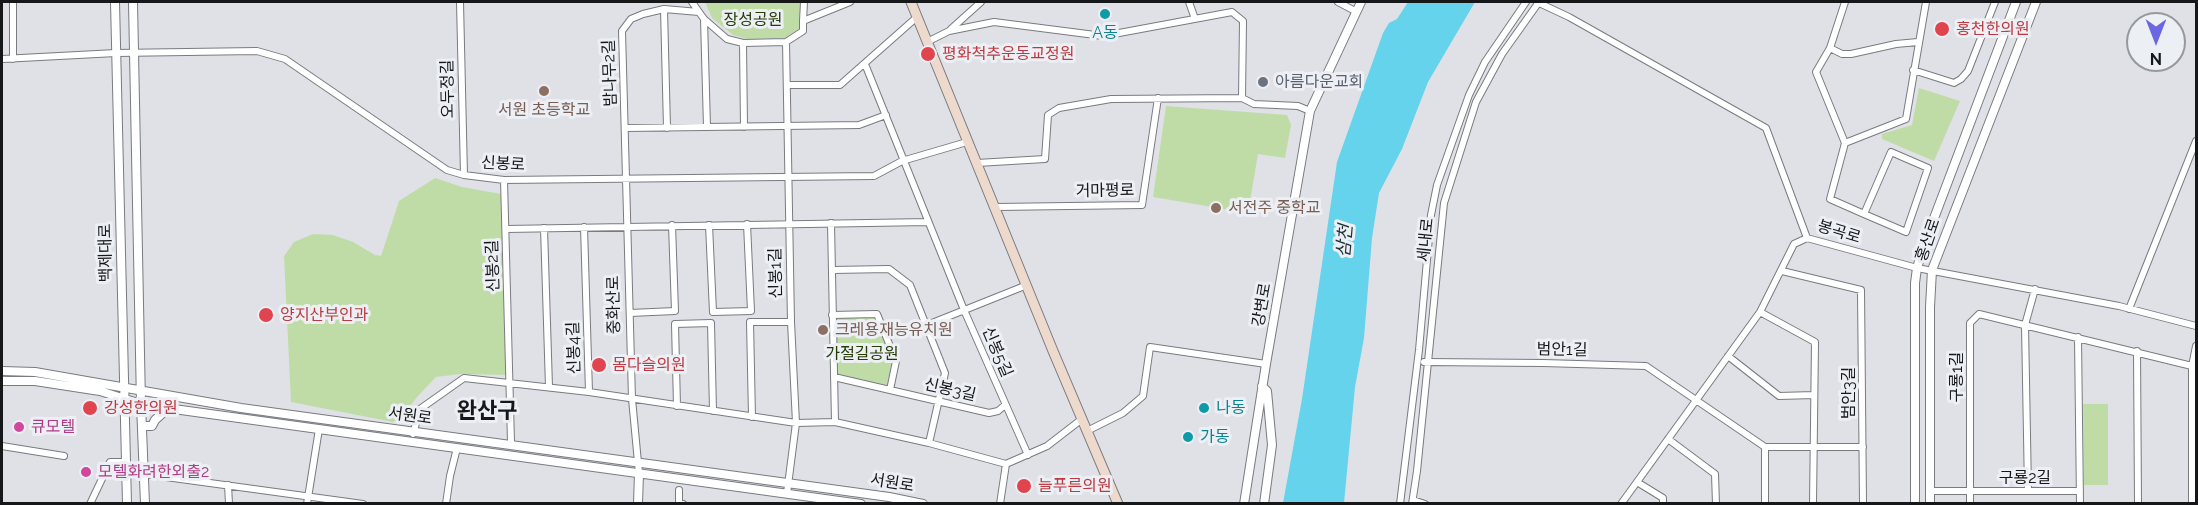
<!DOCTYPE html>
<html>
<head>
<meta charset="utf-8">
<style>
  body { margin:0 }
  #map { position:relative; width:2198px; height:505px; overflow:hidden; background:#dfe1e7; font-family:Raleway,sans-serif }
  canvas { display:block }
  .frame { position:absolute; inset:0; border:3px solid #161719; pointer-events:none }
  .north { position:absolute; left:2126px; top:12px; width:60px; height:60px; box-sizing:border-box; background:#eceff4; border:2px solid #96999c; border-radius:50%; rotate:180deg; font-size:16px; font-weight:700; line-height:24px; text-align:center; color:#161719 }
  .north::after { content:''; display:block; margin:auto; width:21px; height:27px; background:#6a67e1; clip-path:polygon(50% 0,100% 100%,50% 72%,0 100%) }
</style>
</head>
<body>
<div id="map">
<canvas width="2198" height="505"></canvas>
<div class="frame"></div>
<div class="north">N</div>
</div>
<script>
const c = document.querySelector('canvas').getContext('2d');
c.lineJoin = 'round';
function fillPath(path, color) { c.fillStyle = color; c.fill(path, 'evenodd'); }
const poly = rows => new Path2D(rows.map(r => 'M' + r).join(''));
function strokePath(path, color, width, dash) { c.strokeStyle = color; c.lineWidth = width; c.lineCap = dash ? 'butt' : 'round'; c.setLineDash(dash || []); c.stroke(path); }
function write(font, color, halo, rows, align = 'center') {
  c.font = font + ' Raleway,"Noto Sans KR",sans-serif'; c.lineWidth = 6; c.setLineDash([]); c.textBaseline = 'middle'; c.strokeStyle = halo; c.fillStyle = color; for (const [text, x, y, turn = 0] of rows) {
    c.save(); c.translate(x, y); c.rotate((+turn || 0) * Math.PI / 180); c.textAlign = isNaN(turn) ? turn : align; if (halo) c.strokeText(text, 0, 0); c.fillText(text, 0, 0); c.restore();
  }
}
const green = poly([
  [705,2,800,2,800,28,785,38,747,39,733,35,712,18],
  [1919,88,1960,101,1934,161,1882,139,1882,134,1912,125],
  [1166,106,1287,115,1291,125,1285,158,1258,154,1248,213,1153,197],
  [435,178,462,187,507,195,507,375,460,374,436,377,417,397,401,418,393,422,291,402,284,256,294,242,313,234,333,235,353,242,375,255,381,256,399,201],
  [877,314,896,361,890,390,834,377,832,315],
  [2083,404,2108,404,2108,485,2084,485]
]);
const water = poly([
  [1408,2,1475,2,1428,82,1402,149,1379,193,1372,238,1364,338,1355,387,1344,503,1283,503,1302,399,1337,162,1383,33,1389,23,1397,19]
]);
const minor = poly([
  [13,2,13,59],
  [460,2,464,175],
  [692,2,699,12],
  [1189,2,1195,19],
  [1338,2,1355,11],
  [1537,2,1569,17,1766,128,1807,238,1917,268,2119,306,2196,326],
  [1845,2,1830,48,1816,72,1845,143,1830,199,1864,214,1906,232,1928,168,1891,152,1864,214],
  [664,9,667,128],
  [704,19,707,127],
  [803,21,804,2],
  [951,29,981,2],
  [927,42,949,31,994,22,1103,36,1232,12,1243,21,1242,98],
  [743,43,744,127],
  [1830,48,1842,54,1851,54,1896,44,1918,42],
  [2,59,116,53,257,51,285,59,447,170,464,175,504,180,874,176,902,161,967,142],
  [865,64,964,310,1028,455],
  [1913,70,1954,83,1961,79,1968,71,1995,2],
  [787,85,840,85,917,17],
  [626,128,859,125,886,115],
  [1845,143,1906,119,1926,2],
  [977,163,1045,159,1048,115,1059,108,1111,99,1242,98,1254,104,1298,106,1310,111],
  [504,180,511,442],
  [996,207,1142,205,1158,98],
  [831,223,835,422],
  [709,225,713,312,751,311,747,224],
  [584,227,589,392],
  [544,228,549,387],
  [506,229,928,222],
  [832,270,889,269,910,285,945,373,929,443],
  [1782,271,1861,290,1863,504],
  [2129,309,2196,141],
  [1760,312,1815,342,1813,504],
  [630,313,675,311,672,225],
  [832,315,877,314,896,361,890,390],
  [927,325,1027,285],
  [2078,337,2080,504],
  [2137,351,2138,504],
  [1728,356,1779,396,1814,395],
  [1424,362,1543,363,1646,366,1765,447,1863,447],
  [834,377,989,413,998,411,1005,405],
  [677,406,675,324,711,323,713,411],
  [752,417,750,322,791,322],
  [1087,431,1123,413,1143,396,1150,347,1266,364],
  [413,434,420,409,464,378,589,392,796,423,835,422,929,443,1006,464,1047,446,1082,419],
  [1668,439,1715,474,1716,504],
  [2,446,64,456],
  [1765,447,1765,504],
  [639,473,632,399,622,31,631,19,643,14,664,9,699,12,704,19,727,39,743,43,786,42],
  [144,474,363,504],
  [1637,482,1663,498,1663,504],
  [228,485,229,504],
  [679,490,679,503,683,504],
  [1930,491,2080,491],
  [2028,491,2025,325,2035,289],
  [787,493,796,423,791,322,786,42,803,31,803,21,850,2],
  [1413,500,1425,504],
  [90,504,110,462,126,462],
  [307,504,319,429],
  [446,504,450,476,457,448],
  [1000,504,1006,464],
  [1400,504,1419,350,1431,215,1437,185,1469,95,1485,62,1526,2],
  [1412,504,1417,471,1444,203,1476,102,1502,54,1539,2],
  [1621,504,1760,312,1794,244,1807,238],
  [1970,504,1970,323,1979,314,2196,367],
  [2192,504,2192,366,2196,346]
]);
const tertiary = poly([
  [115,2,127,504],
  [133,2,141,404,145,504],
  [2,371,35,372,241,408,889,497,923,504],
  [2,381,35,381,100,391,141,404,181,410,861,504],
  [1262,386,1267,391,1272,445,1264,504],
  [142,426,152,426,155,420,168,408],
  [638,504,639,473],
  [1244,504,1266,364,1310,111,1361,2],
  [1915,504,1915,283,1917,268,1925,242,2016,2],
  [1930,504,1930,307,1932,270,2036,2]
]);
const secondary = poly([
  [911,2,1053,351,1118,504]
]);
const markers = [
  [1105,14,6,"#0f9aa8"],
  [1942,29,8,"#e0444e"],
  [928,54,8,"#e0444e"],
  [1263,82,6,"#6b7280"],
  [544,91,6,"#8d6e63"],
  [1216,208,6,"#8d6e63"],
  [266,315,8,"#e0444e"],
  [823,330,6,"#8d6e63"],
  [599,365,8,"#e0444e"],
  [90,408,8,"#e0444e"],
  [1204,408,6,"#0f9aa8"],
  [19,427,6,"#d1479c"],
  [1188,437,6,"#0f9aa8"],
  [86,472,6,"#d1479c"],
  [1024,486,8,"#e0444e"]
];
const parkNames = [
  ["장성공원",753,20],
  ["가절길공원",862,354]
];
const healthNames = [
  ["홍천한의원",1956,29],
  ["평화척추운동교정원",942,54],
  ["양지산부인과",280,315],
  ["몸다슬의원",612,365],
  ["강성한의원",104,408],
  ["늘푸른의원",1038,486]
];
const cultureNames = [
  ["A동",1105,33,"center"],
  ["나동",1216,408],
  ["가동",1200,437]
];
const streetNames = [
  ["밤나무2길",610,73,-92],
  ["오두정길",448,89,-91],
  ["신봉로",503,164,3],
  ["거마평로",1105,191,-1],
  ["봉곡로",1839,232,17],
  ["세내로",1426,240,-84],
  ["홍산로",1928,240,-71],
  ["백제대로",106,253,-91],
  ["신봉2길",493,266,-92],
  ["신봉1길",776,273,-91],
  ["중화산로",614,305,-91],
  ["강변로",1262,305,-80],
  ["신봉4길",574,348,-92],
  ["범안1길",1562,350,1],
  ["신봉5길",997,352,67],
  ["구룡1길",1957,377,-90],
  ["신봉3길",950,390,13],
  ["범안3길",1849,393,-90],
  ["서원로",410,416,8],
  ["구룡2길",2025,478],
  ["서원로",892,483,9]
];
const worshipNames = [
  ["아름다운교회",1275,82]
];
const educationNames = [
  ["서원 초등학교",544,110,"center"],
  ["서전주 중학교",1228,208],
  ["크레용재능유치원",835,330]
];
const hotelNames = [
  ["큐모텔",31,427],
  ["모텔화려한외출2",98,472]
];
const waterNames = [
  ["삼천",1345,241,-85]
];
const districtNames = [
  ["완산구",487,411]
];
fillPath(green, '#c0dca6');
fillPath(water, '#64d3eb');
strokePath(minor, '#797b80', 8);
strokePath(tertiary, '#797b80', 10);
strokePath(secondary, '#797b80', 11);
strokePath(minor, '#fff', 6);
strokePath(tertiary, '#fff', 8);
strokePath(secondary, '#eedacd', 9);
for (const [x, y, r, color] of markers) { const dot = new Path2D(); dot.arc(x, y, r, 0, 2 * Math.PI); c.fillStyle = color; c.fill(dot); strokePath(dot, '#eceff4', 2); }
write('16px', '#263c05', '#eceff4', parkNames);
write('16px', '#be3a42', '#eceff4', healthNames, 'left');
write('16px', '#0d838f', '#eceff4', cultureNames, 'left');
write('16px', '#161719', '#eceff4', streetNames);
write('16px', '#5b616d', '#eceff4', worshipNames, 'left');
write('16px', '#785e54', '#eceff4', educationNames, 'left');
write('16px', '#b23c85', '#eceff4', hotelNames, 'left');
write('italic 18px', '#1c3135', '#eceff4', waterNames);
write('bold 22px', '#161719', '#eceff4', districtNames);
</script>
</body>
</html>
